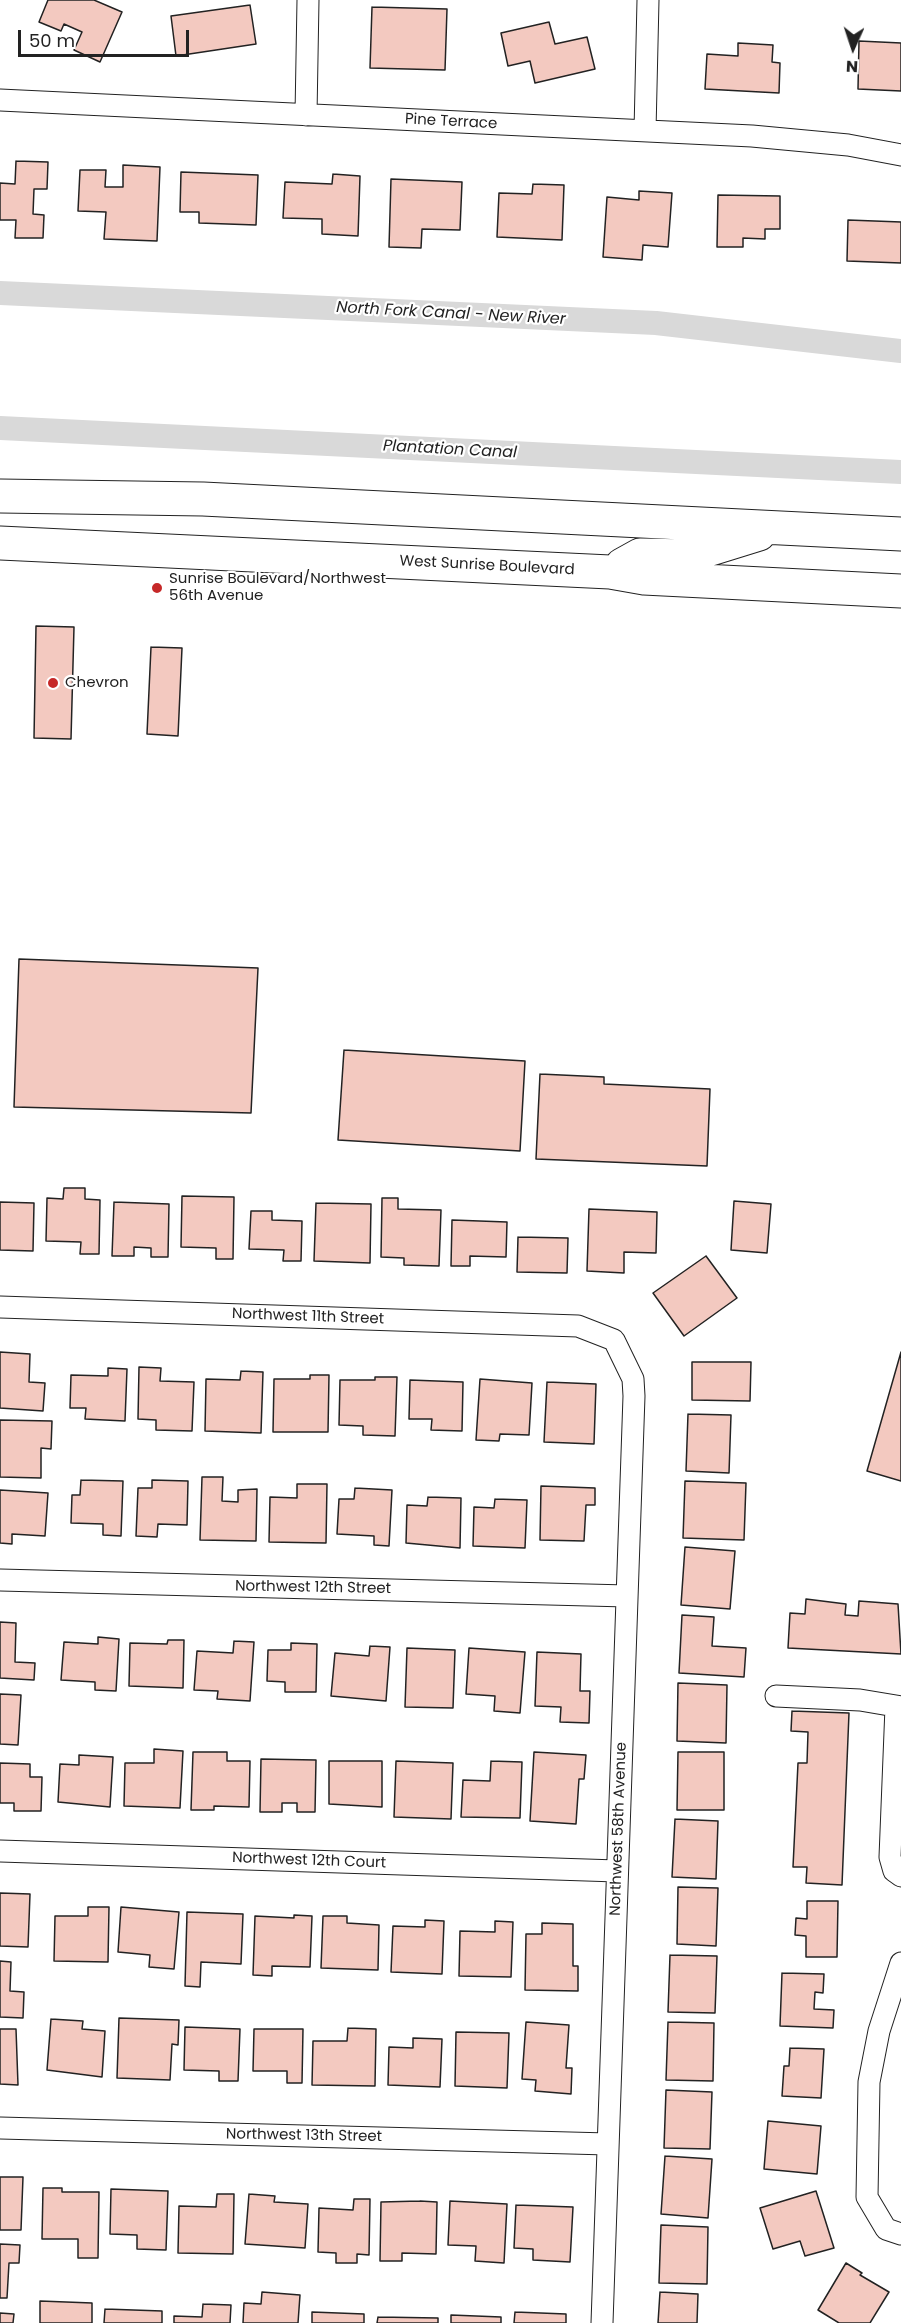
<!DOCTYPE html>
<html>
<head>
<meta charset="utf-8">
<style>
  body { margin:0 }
  #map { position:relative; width:901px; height:2323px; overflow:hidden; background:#fff; font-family:Poppins,sans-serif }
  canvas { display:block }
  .north { position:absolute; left:823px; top:18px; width:60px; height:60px; -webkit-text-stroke:4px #fff; paint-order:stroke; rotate:183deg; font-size:16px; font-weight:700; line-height:24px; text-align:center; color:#222 }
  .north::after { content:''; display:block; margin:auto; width:21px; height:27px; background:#222; clip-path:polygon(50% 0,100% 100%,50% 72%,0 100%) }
  .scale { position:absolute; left:18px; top:30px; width:171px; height:27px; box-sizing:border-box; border:3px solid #222; border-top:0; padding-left:8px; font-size:18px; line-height:21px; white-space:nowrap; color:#222; -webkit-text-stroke:4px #fff; paint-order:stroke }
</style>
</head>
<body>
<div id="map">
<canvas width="901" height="2323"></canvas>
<div class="north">N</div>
<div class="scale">50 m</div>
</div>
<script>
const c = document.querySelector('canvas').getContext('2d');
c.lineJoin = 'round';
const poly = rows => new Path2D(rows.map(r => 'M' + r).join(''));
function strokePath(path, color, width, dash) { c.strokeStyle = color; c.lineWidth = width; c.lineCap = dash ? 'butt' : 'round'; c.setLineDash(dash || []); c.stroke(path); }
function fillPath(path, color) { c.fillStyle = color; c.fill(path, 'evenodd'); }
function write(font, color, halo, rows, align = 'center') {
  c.font = font + ' Poppins,sans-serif'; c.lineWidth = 4.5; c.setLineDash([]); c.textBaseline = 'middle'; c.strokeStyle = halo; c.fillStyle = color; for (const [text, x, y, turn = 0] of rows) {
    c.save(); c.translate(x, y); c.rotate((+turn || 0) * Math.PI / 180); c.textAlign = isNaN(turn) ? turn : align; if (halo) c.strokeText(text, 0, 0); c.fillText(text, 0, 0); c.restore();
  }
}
const canal = poly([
  [0,293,656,323,901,351],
  [0,428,901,472]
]);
const building = poly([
  [48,0,94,0,122,12,100,62,74,50,82,32,64,24,61,31,39,22,48,0],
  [250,5,256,44,176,56,171,16,250,5],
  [372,7,447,9,445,70,370,68,372,7],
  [549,22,555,44,587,37,595,69,535,83,530,61,508,66,501,33,549,22],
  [859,41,901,43,901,91,858,89,859,41],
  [738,43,773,45,772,62,780,63,779,93,705,89,707,54,738,56,738,43],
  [16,161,48,162,47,189,34,189,33,214,44,215,43,238,15,238,16,220,0,220,0,183,15,184,16,161],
  [123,165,160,167,157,241,104,239,106,212,78,211,80,170,106,170,105,187,123,187,123,165],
  [181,172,258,175,256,225,199,223,199,212,180,212,181,172],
  [333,174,360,176,358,236,322,234,322,219,283,218,285,182,332,184,333,174],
  [391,179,462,182,460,230,422,229,421,248,389,247,391,179],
  [533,184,564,185,562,240,497,237,499,193,532,194,533,184],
  [639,191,672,193,668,247,643,245,642,260,603,257,607,197,639,200,639,191],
  [718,195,780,196,780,229,765,229,765,239,743,238,743,247,717,247,718,195],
  [848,220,901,222,901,263,847,261,848,220],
  [36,626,74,627,71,739,34,738,36,626],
  [151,647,182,648,178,736,147,734,151,647],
  [19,959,258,968,251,1113,14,1107,19,959],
  [344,1050,525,1061,520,1151,338,1140,344,1050],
  [540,1074,604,1077,604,1084,710,1089,707,1166,536,1159,540,1074],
  [64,1188,85,1188,85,1199,100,1200,99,1254,80,1254,81,1242,46,1241,47,1198,63,1199,64,1188],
  [182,1196,234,1197,233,1259,216,1259,216,1248,181,1247,182,1196],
  [382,1198,398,1198,398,1209,441,1210,439,1266,404,1265,404,1258,381,1257,382,1198],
  [734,1201,771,1204,767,1253,731,1250,734,1201],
  [0,1202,34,1203,33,1251,0,1250,0,1202],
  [114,1202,169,1204,168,1257,151,1257,151,1248,134,1247,134,1256,112,1256,114,1202],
  [316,1203,371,1204,370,1263,314,1261,316,1203],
  [589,1209,657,1212,656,1253,624,1252,624,1273,587,1271,589,1209],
  [251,1211,272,1211,272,1220,302,1221,301,1261,283,1261,284,1250,249,1249,251,1211],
  [452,1220,507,1222,506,1257,470,1256,470,1266,451,1266,452,1220],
  [518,1237,568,1238,567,1273,517,1272,518,1237],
  [706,1256,737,1298,684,1336,653,1293,706,1256],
  [0,1352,30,1354,29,1382,45,1383,43,1411,0,1408,0,1352],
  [901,1352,901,1481,867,1471,901,1352],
  [692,1362,751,1362,750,1401,692,1400,692,1362],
  [139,1367,161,1368,160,1381,194,1382,192,1431,156,1430,156,1420,138,1419,139,1367],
  [108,1368,127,1369,125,1421,85,1419,86,1408,70,1408,71,1375,108,1376,108,1368],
  [241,1371,263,1372,261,1433,205,1431,206,1379,240,1380,241,1371],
  [310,1375,329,1375,328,1432,273,1432,274,1379,310,1379,310,1375],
  [375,1377,397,1377,395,1436,363,1435,363,1426,339,1425,340,1380,375,1380,375,1377],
  [480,1379,532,1383,529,1435,500,1434,499,1441,476,1440,480,1379],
  [410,1380,463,1382,462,1431,431,1430,432,1419,409,1419,410,1380],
  [547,1382,596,1384,594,1444,544,1442,547,1382],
  [688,1414,731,1415,729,1473,686,1471,688,1414],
  [0,1420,52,1421,51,1449,41,1448,41,1478,0,1477,0,1420],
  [202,1477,223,1477,222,1501,238,1502,238,1490,257,1489,256,1541,200,1540,202,1477],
  [81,1480,123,1481,121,1536,103,1535,103,1524,71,1523,72,1495,80,1495,81,1480],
  [152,1480,188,1481,187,1525,158,1524,157,1537,136,1536,138,1488,152,1488,152,1480],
  [685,1481,746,1483,744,1540,683,1538,685,1481],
  [297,1484,327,1484,326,1543,269,1542,270,1497,297,1498,297,1484],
  [541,1486,595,1488,595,1505,586,1505,584,1541,540,1540,541,1486],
  [355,1488,392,1490,389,1546,374,1545,374,1536,337,1534,339,1499,354,1499,355,1488],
  [0,1490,48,1493,45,1536,12,1534,12,1544,0,1543,0,1490],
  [428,1497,461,1498,460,1548,406,1543,407,1505,427,1506,428,1497],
  [495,1499,527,1500,525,1548,473,1546,474,1507,494,1508,495,1499],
  [685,1547,735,1551,730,1609,681,1605,685,1547],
  [806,1599,846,1604,845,1615,858,1616,859,1601,898,1604,901,1654,788,1648,790,1613,805,1614,806,1599],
  [682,1615,714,1617,712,1646,746,1648,744,1677,679,1673,682,1615],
  [0,1622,16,1623,15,1662,35,1663,34,1680,0,1678,0,1622],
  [98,1637,119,1639,116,1691,95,1690,95,1682,61,1680,64,1642,98,1644,98,1637],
  [168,1640,184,1640,183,1688,129,1686,130,1643,167,1644,168,1640],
  [234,1641,254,1642,250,1701,217,1699,218,1691,194,1690,197,1651,233,1653,234,1641],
  [291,1643,317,1644,316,1692,285,1692,285,1682,267,1681,268,1650,291,1650,291,1643],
  [370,1646,390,1647,386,1701,331,1696,335,1653,369,1656,370,1646],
  [407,1648,455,1650,453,1708,405,1707,407,1648],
  [469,1648,525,1652,520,1713,494,1711,495,1696,466,1694,469,1648],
  [537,1652,581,1654,580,1691,590,1691,589,1723,560,1722,561,1707,535,1706,537,1652],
  [678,1683,727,1685,726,1743,677,1741,678,1683],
  [0,1694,21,1695,18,1745,0,1744,0,1694],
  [792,1711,849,1713,842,1885,806,1883,807,1867,793,1867,798,1763,807,1763,808,1732,791,1731,792,1711],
  [154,1749,183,1751,180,1808,124,1806,125,1763,154,1763,154,1749],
  [193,1752,227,1752,227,1761,250,1761,249,1807,214,1806,214,1810,191,1810,193,1752],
  [534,1752,586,1755,584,1779,579,1779,576,1824,530,1821,534,1752],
  [678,1752,724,1752,724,1810,677,1810,678,1752],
  [79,1755,113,1757,110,1807,58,1802,60,1764,79,1765,79,1755],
  [261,1759,316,1760,315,1812,297,1812,297,1803,282,1803,282,1812,260,1812,261,1759],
  [329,1761,382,1761,382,1807,329,1804,329,1761],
  [396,1761,453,1763,451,1819,394,1817,396,1761],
  [491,1761,522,1762,520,1818,461,1817,463,1780,490,1781,491,1761],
  [0,1763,30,1764,30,1777,42,1777,41,1811,14,1811,14,1803,0,1803,0,1763],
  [675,1819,718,1821,716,1879,672,1877,675,1819],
  [678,1887,718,1888,716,1946,677,1944,678,1887],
  [0,1893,30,1894,28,1947,0,1946,0,1893],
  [807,1901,838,1901,837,1957,806,1957,806,1936,795,1935,796,1918,807,1919,807,1901],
  [88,1907,109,1907,108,1962,54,1961,55,1916,88,1916,88,1907],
  [121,1907,179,1912,174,1969,149,1967,150,1955,118,1952,121,1907],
  [187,1912,243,1914,241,1964,201,1962,200,1987,185,1986,187,1912],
  [294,1915,312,1916,310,1967,272,1966,272,1976,253,1975,255,1916,294,1918,294,1915],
  [323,1916,347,1916,347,1923,379,1925,378,1970,321,1968,323,1916],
  [425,1920,444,1921,442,1974,391,1972,393,1926,425,1927,425,1920],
  [495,1921,513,1922,511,1977,459,1976,460,1931,495,1932,495,1921],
  [542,1923,573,1924,573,1966,578,1966,578,1991,525,1990,526,1934,542,1934,542,1923],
  [670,1955,717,1956,715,2013,668,2012,670,1955],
  [0,1961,11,1962,10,1991,24,1992,23,2018,0,2017,0,1961],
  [782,1973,824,1974,823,1993,815,1992,814,2009,834,2010,833,2028,780,2026,782,1973],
  [119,2018,179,2020,178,2045,172,2044,170,2080,117,2078,119,2018],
  [51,2019,83,2021,82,2029,105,2031,102,2077,47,2070,51,2019],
  [526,2022,569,2025,566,2068,572,2068,571,2094,535,2091,536,2080,522,2079,526,2022],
  [668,2022,714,2023,713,2081,666,2080,668,2022],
  [185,2027,240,2029,238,2081,219,2081,219,2071,184,2070,185,2027],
  [348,2028,376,2029,375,2086,312,2085,313,2041,347,2041,348,2028],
  [0,2029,16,2029,18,2085,0,2084,0,2029],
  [254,2029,303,2029,302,2083,287,2083,287,2071,253,2071,254,2029],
  [456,2032,509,2033,507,2088,455,2086,456,2032],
  [413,2038,442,2039,440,2087,388,2085,389,2047,413,2048,413,2038],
  [790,2048,824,2049,821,2098,782,2096,784,2066,789,2066,790,2048],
  [666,2090,712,2092,710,2149,664,2148,666,2090],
  [768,2121,821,2126,817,2174,764,2169,768,2121],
  [665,2156,712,2159,708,2218,661,2214,665,2156],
  [0,2177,23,2177,21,2230,0,2230,0,2177],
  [43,2188,62,2188,62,2192,99,2192,98,2258,78,2258,78,2239,42,2239,43,2188],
  [111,2189,168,2191,166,2250,137,2249,137,2235,110,2234,111,2189],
  [816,2191,834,2248,805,2256,800,2241,773,2249,760,2208,816,2191],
  [217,2194,234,2194,233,2254,178,2253,179,2206,216,2207,217,2194],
  [249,2194,275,2196,274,2202,308,2204,305,2248,245,2244,249,2194],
  [354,2199,370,2199,369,2255,357,2254,357,2263,336,2263,336,2253,318,2252,319,2208,353,2210,354,2199],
  [420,2201,437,2202,436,2254,402,2253,402,2261,380,2261,381,2202,420,2201],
  [450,2201,507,2204,504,2263,475,2261,476,2246,448,2245,450,2201],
  [516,2205,573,2207,570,2262,533,2260,533,2249,514,2248,516,2205],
  [661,2225,708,2227,707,2284,659,2283,661,2225],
  [0,2244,20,2245,19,2263,9,2263,7,2298,0,2298,0,2244],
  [846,2263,862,2273,860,2275,889,2292,870,2323,839,2323,818,2310,846,2263],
  [262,2292,300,2295,298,2323,243,2323,244,2303,261,2304,262,2292],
  [660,2292,698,2294,697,2323,658,2323,660,2292],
  [40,2301,92,2303,92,2323,40,2323,40,2301],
  [203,2304,231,2305,230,2323,174,2323,174,2316,202,2317,203,2304],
  [105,2309,162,2311,162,2323,104,2323,105,2309],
  [312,2312,364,2314,364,2323,312,2323,312,2312],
  [515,2312,566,2314,566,2323,514,2323,515,2312],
  [0,2313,14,2314,13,2323,0,2323,0,2313],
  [451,2315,501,2317,501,2323,451,2323,451,2315],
  [378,2317,438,2318,438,2323,377,2323,378,2317]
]);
const minor = poly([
  [0,100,752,136,848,145,901,155],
  [306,115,308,0],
  [645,131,648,0],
  [0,1307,578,1326,614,1340,633,1379,634,1396,602,2323],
  [0,1580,627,1596],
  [776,1696,860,1700,901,1707],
  [896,1707,890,1857,894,1871,901,1876],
  [0,1851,617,1871],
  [901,1963,879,2031,869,2082,867,2197,886,2229,901,2234],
  [0,2128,608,2144]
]);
const trunk = poly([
  [0,496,203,499,901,534],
  [0,543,610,572,644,578,901,591],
  [622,565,640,555,688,556,759,534]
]);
const markers = [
  [157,588,6,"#c62828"],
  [53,683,6,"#c62828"]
];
const streetNames = [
  ["Pine Terrace",451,122,3],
  ["West Sunrise Boulevard",487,566,3],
  ["Northwest 11th Street",308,1317,2],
  ["Northwest 12th Street",313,1588,1],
  ["Northwest 58th Avenue",619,1829,-88],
  ["Northwest 12th Court",309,1861,2],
  ["Northwest 13th Street",304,2136,1]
];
const poiNames = [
  ["Sunrise Boulevard/Northwest",169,579],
  ["56th Avenue",169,596],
  ["Chevron",65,683]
];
const waterNames = [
  ["North Fork Canal - New River",451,314,3],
  ["Plantation Canal",450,450,3]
];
strokePath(canal, '#d9d9d9', 24);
fillPath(building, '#f3c9c0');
strokePath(building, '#222', 1.5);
strokePath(minor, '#222', 23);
strokePath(trunk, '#222', 35);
strokePath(minor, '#fff', 21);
strokePath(trunk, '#fff', 33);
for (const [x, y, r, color] of markers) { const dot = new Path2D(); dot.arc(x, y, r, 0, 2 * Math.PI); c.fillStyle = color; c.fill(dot); strokePath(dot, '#fff', 2); }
write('15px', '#222', '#fff', streetNames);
write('15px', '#222', '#fff', poiNames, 'left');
write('italic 16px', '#222', '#fff', waterNames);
</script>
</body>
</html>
